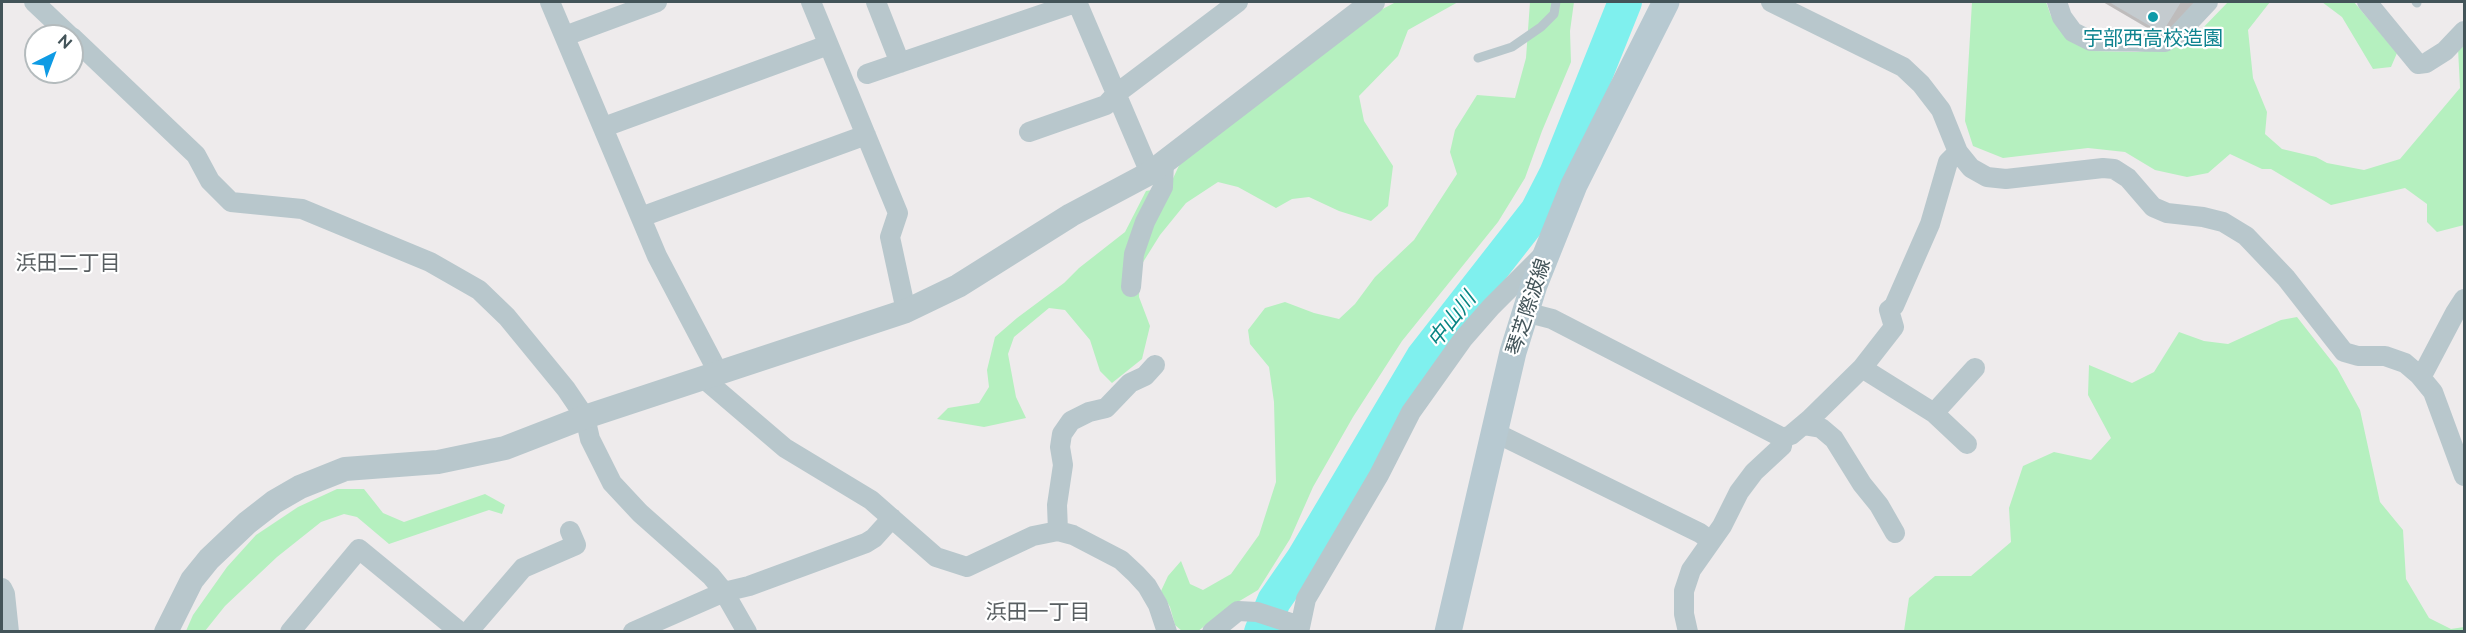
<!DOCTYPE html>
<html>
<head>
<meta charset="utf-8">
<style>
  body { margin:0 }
  #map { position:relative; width:2466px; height:633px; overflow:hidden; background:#eeebec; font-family:Raleway,sans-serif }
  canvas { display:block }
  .frame { position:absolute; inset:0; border:3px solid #435459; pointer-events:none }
  .north { position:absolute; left:24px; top:24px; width:60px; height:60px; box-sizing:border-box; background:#fff; border:2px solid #b4bbbd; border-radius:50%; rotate:42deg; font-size:16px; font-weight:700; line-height:24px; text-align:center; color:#435459 }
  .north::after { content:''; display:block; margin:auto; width:21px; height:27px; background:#0f9be4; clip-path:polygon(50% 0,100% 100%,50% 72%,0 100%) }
</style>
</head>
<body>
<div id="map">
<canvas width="2466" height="633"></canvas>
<div class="frame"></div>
<div class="north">N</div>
</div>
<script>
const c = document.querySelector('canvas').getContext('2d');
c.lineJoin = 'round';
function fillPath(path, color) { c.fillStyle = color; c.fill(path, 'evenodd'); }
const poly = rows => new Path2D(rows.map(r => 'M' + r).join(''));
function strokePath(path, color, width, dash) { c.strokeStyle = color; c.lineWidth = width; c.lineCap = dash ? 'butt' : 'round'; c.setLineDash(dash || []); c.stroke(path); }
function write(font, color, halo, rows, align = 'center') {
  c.font = font + ' Raleway,"Noto Sans JP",sans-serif'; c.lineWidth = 4.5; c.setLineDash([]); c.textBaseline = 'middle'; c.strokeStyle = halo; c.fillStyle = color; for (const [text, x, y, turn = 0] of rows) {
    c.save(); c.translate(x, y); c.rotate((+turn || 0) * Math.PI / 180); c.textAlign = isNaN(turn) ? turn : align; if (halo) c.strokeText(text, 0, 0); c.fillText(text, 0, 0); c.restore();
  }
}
const green = poly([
  [1396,2,1458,2,1408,30,1398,56,1359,96,1364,121,1393,166,1388,206,1371,221,1339,211,1309,197,1292,199,1276,208,1238,187,1218,182,1186,203,1160,235,1140,267,1139,297,1150,326,1142,359,1112,383,1100,371,1090,340,1065,310,1049,308,1014,337,1008,354,1016,397,1026,418,984,427,937,419,948,408,979,403,989,387,987,370,995,337,1017,318,1064,283,1079,268,1125,232,1146,191,1169,187,1183,157,1371,15],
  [1530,2,1574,2,1570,31,1571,62,1542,131,1525,178,1498,222,1402,341,1353,417,1313,487,1290,539,1258,590,1226,609,1197,632,1182,631,1175,625,1170,607,1161,591,1168,576,1181,561,1190,584,1203,590,1231,574,1259,535,1276,482,1274,402,1269,367,1250,344,1248,330,1265,308,1285,302,1314,313,1339,319,1355,304,1375,277,1414,240,1457,174,1450,152,1455,130,1477,95,1515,98,1526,58],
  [1972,2,2046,2,2051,16,2092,51,2136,52,2180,47,2198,33,2228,2,2270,2,2248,30,2253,78,2267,112,2265,134,2282,149,2316,157,2327,163,2364,170,2400,159,2460,88,2458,48,2464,42,2464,225,2437,232,2427,222,2427,204,2405,188,2331,205,2271,169,2262,169,2230,154,2208,173,2187,177,2155,170,2125,152,2088,148,2003,158,1973,146,1965,121],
  [2322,2,2354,2,2397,53,2391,67,2373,69,2342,17],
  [2297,317,2337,368,2360,410,2380,502,2403,530,2406,579,2429,618,2451,629,2464,627,2464,631,1904,631,1909,598,1935,576,1971,576,2011,542,2009,508,2023,466,2054,452,2091,460,2111,438,2088,395,2089,365,2132,383,2154,372,2179,332,2204,341,2228,344,2281,320],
  [337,489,364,489,383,513,404,522,485,494,505,505,502,514,489,510,389,544,357,517,344,514,321,522,277,557,225,606,205,631,186,631,193,615,227,567,256,535,298,507]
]);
const shadow = poly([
  [2103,2,2198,2,2173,43]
]);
const river = poly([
  [1261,632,1274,601,1303,559,1423,357,1537,211,1556,174,1625,2]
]);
const building = poly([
  [2109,2,2181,2,2162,33]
]);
const service = poly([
  [2416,2,2417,3],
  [1478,58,1512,47,1541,27,1554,14,1556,2]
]);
const minor = poly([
  [34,2,70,36],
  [550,2,657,256,718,372],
  [811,2,898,213,890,237,906,311],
  [876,2,900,63],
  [1077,2,1150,173],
  [1771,2,1903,67,1921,84,1941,110,1958,152,1971,168,1987,177,2006,179,2103,168,2114,169,2128,178,2153,207,2167,213,2203,217,2223,222,2246,236,2286,278,2344,352,2358,356,2385,356,2405,363,2419,375,2433,392,2464,476],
  [2057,2,2062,17,2073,32,2091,41,2165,42,2178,34,2208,2],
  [2367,2,2418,64,2426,63,2445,51,2464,31],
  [565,36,657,2],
  [72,37,196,155,210,181,231,202,302,209,430,262,479,290,507,317,566,389,585,417,590,439,612,483,640,513,711,576,724,592,747,632],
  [867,74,1078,2],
  [604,127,828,45],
  [1029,132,1106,105,1116,94,1238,2],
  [641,217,866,135],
  [1131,287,1134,254,1145,222,1163,187,1164,162],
  [1525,312,1552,319,1783,438,1791,435,1810,419,1862,368,1894,327,1889,310,1894,306,1930,224,1948,162,1958,152],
  [1862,368,1934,413,1967,444],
  [2419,375,2425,370,2455,313,2464,299],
  [703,378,785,448,871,500,936,557,967,567,1033,536,1058,531,1073,535,1121,560,1136,574,1147,586,1158,605,1167,632],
  [1934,413,1975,368],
  [1803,425,1821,428,1834,439,1862,484,1879,505,1895,533],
  [1494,432,1700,533,1711,541],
  [1058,531,1057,505,1063,465,1060,447,1062,434,1071,421,1089,412,1106,408,1130,383,1145,376,1155,365],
  [2,588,5,594,9,632],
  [290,632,359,549,460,632],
  [468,632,523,568,576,545,570,531],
  [633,632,724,592,749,586,866,543,874,538,892,518],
  [1212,632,1238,611,1257,612,1300,626],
  [1299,632,1306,599,1379,475,1411,412,1463,339,1491,307,1543,255],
  [1688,632,1684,614,1684,591,1691,570,1722,526,1739,492,1754,472,1782,446,1783,438]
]);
const tertiary = poly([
  [166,632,192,580,209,559,247,523,274,502,300,487,345,469,438,462,505,448,585,417,906,311,958,286,1071,215,1150,173,1373,2]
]);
const secondary = poly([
  [1448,632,1513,352,1534,285,1574,185,1666,2]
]);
const markers = [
  [2153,17,6,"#0f9aa8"]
];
const cultureNames = [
  ["宇部西高校造園",2153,39]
];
const streetNames = [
  ["琴芝際波線",1529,307,-72]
];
const neighbourhoodNames = [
  ["浜田二丁目",68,264],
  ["浜田一丁目",1038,613]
];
const waterNames = [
  ["中山川",1452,320,-52]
];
fillPath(green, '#b5f0bf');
fillPath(shadow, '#0003');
strokePath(river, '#7ff0ee', 34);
fillPath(building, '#c4cbcf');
strokePath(service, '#b8c7cc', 9);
strokePath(minor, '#b8c7cc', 20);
strokePath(tertiary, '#b8c7cc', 24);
strokePath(secondary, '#b7c9d1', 27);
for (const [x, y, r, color] of markers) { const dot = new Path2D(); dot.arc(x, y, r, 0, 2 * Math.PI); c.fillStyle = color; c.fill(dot); strokePath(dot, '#fff', 2); }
write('20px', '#0d838f', '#fff', cultureNames);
write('20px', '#435459', '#fff', streetNames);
write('21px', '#585e61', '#fff', neighbourhoodNames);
write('italic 21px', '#088483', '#fff', waterNames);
</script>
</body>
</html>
